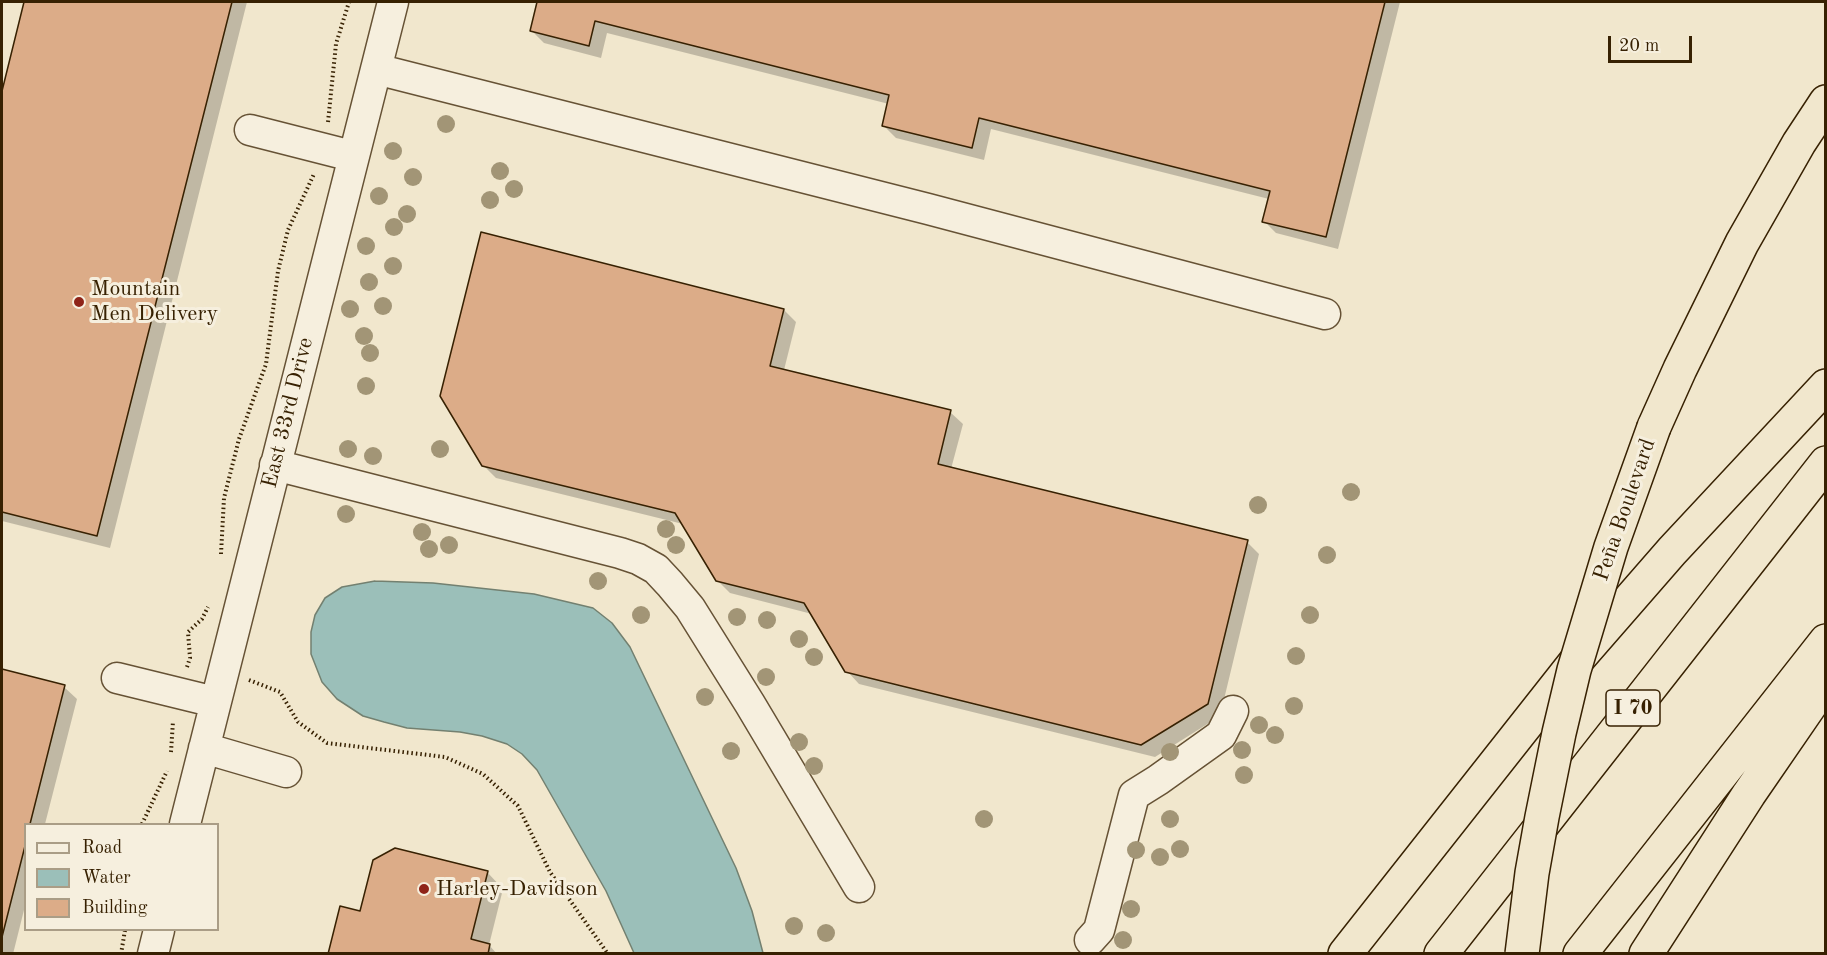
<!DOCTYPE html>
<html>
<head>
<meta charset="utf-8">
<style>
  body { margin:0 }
  #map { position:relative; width:1827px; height:955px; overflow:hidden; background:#f1e7cd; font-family:"Old Standard TT",serif }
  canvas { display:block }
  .frame { position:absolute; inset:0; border:3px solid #372102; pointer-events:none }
  .legend { position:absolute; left:24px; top:823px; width:195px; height:108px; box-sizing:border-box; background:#f6efde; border:2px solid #aa9d86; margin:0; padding:8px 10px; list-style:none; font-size:18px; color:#372102 }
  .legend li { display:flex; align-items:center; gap:12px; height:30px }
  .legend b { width:30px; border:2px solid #aa9d86 }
  .scale { position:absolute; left:1608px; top:36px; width:84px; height:27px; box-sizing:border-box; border:3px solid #372102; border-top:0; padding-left:8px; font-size:18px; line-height:21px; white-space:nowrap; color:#372102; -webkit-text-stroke:4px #f6efde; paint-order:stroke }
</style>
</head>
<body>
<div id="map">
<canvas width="1827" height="955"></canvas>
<div class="frame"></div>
<ul class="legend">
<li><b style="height:8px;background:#f6efde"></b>Road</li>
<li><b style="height:16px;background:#9bbfb9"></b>Water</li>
<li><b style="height:16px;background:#dcac88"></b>Building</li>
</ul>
<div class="scale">20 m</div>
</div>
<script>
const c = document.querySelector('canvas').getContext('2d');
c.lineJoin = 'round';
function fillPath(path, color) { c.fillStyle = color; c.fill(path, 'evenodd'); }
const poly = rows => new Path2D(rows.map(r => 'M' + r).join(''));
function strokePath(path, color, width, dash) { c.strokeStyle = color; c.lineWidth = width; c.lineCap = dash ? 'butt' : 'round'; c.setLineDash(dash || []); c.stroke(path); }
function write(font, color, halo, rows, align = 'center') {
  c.font = font + ' "Old Standard TT",serif'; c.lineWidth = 6; c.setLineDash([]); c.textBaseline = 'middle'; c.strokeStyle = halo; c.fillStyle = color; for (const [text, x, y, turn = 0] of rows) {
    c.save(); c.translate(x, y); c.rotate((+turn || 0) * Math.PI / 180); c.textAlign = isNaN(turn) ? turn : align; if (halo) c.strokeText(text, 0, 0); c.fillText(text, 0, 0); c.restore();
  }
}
const water = poly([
  [375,581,433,583,534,594,593,608,612,623,630,647,736,868,752,911,763,953,634,953,606,891,537,770,522,754,507,744,482,736,460,732,407,728,384,722,363,716,337,699,322,682,311,654,311,632,315,615,325,598,342,587,375,581]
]);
const shadow = poly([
  [26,2,247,2,110,548,2,521,2,97],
  [539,2,1400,2,1338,249,1276,233,1264,221,1269,199,991,129,984,160,896,138,883,125,889,104,607,33,601,58,544,43,532,31],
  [784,310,796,322,784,370,950,412,963,424,951,469,1247,542,1259,554,1220,716,1155,757,859,684,847,671,812,614,730,593,717,580,683,524,496,478,483,465],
  [2,671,64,687,77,699,45,824,26,824,26,902,13,954,2,954],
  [487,872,503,889,489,945,497,954,329,954,361,913]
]);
const building = poly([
  [24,2,232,2,97,536,2,512,2,91,24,2],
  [537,2,1385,2,1326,237,1262,222,1270,191,979,118,972,148,882,126,889,95,595,21,589,46,530,31,537,2],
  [481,232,784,309,770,366,951,410,938,464,1248,540,1208,704,1141,745,845,672,804,603,716,581,675,513,482,466,440,396,481,232],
  [2,669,65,685,30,824,26,824,26,842,2,937,2,669],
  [395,848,488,871,471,939,490,944,488,954,328,954,340,906,360,911,373,860,395,848]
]);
const path = poly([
  [328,122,336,44,349,2],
  [221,554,224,498,239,439,266,364,278,271,288,230,314,174],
  [187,667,190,658,188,632,202,619,208,607],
  [249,680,280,692,298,722,327,743,445,757,483,774,518,806,550,872,608,954],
  [171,752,173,721],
  [142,824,167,771],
  [121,954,125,930]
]);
const minor = poly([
  [376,69,928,209,1325,314],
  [250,130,352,156],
  [275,465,620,553,638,559,656,569,670,584,690,608,750,704,859,887],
  [117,678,215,702],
  [204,748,286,772],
  [185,824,393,2],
  [1090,940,1099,930,1134,795,1158,780,1221,735,1233,711],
  [153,954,159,930]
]);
const highway = poly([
  [1654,427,1680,369,1742,243,1799,143,1826,102],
  [1345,954,1577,660,1672,551,1826,386],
  [1441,954,1826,463],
  [1580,954,1826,641],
  [1646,954,1749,794,1826,682]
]);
const highwayBridge = poly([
  [1522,954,1532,873,1542,817,1559,733,1574,670,1611,547,1654,427]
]);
const trees = [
  [446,124],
  [393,151],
  [500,171],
  [413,177],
  [514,189],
  [379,196],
  [490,200],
  [407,214],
  [394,227],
  [366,246],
  [393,266],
  [369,282],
  [383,306],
  [350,309],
  [364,336],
  [370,353],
  [366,386],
  [348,449],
  [440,449],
  [373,456],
  [1351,492],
  [1258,505],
  [346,514],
  [666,529],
  [422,532],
  [449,545],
  [676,545],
  [429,549],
  [1327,555],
  [598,581],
  [641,615],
  [1310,615],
  [737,617],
  [767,620],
  [799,639],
  [1296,656],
  [814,657],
  [766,677],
  [705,697],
  [1294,706],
  [1259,725],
  [1275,735],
  [799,742],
  [1242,750],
  [731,751],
  [1170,752],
  [814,766],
  [1244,775],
  [984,819],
  [1170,819],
  [1180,849],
  [1136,850],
  [1160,857],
  [1131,909],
  [794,926],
  [826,933],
  [1123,940]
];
const markers = [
  [79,302,6,"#8f2418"],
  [424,889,6,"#8f2418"]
];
const shields = [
  [1633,708,54]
];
const shieldNames = [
  ["I 70",1633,708]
];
const poiNames = [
  ["Mountain",91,289],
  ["Men Delivery",91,314],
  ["Harley-Davidson",436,889]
];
const streetNames = [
  ["East 33rd Drive",288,413,-76],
  ["Peña Boulevard",1625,510,-71]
];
fillPath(water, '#9bbfb9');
strokePath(water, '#738070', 1.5);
fillPath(shadow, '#0003');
fillPath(building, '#dcac88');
strokePath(building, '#372102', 1.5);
strokePath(minor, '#665235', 33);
strokePath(highway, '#372102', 36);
strokePath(path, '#372102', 4, [1.5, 3]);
strokePath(minor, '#f6efde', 30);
strokePath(highway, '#f1e7cd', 33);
strokePath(highwayBridge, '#372102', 36, []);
strokePath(highwayBridge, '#f1e7cd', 33);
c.fillStyle = '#a29576';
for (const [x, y] of trees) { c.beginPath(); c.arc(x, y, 9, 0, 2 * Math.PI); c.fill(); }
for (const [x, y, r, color] of markers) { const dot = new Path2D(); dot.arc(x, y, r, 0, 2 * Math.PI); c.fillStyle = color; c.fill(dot); strokePath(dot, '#f6efde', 2); }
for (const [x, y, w] of shields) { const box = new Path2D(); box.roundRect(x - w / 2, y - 18, w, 36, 4.5); c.fillStyle = '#f6efde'; c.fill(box); strokePath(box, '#372102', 1.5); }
write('bold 21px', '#372102', null, shieldNames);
write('22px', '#372102', '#f6efde', poiNames, 'left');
write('22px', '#372102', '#f6efde', streetNames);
</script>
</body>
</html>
